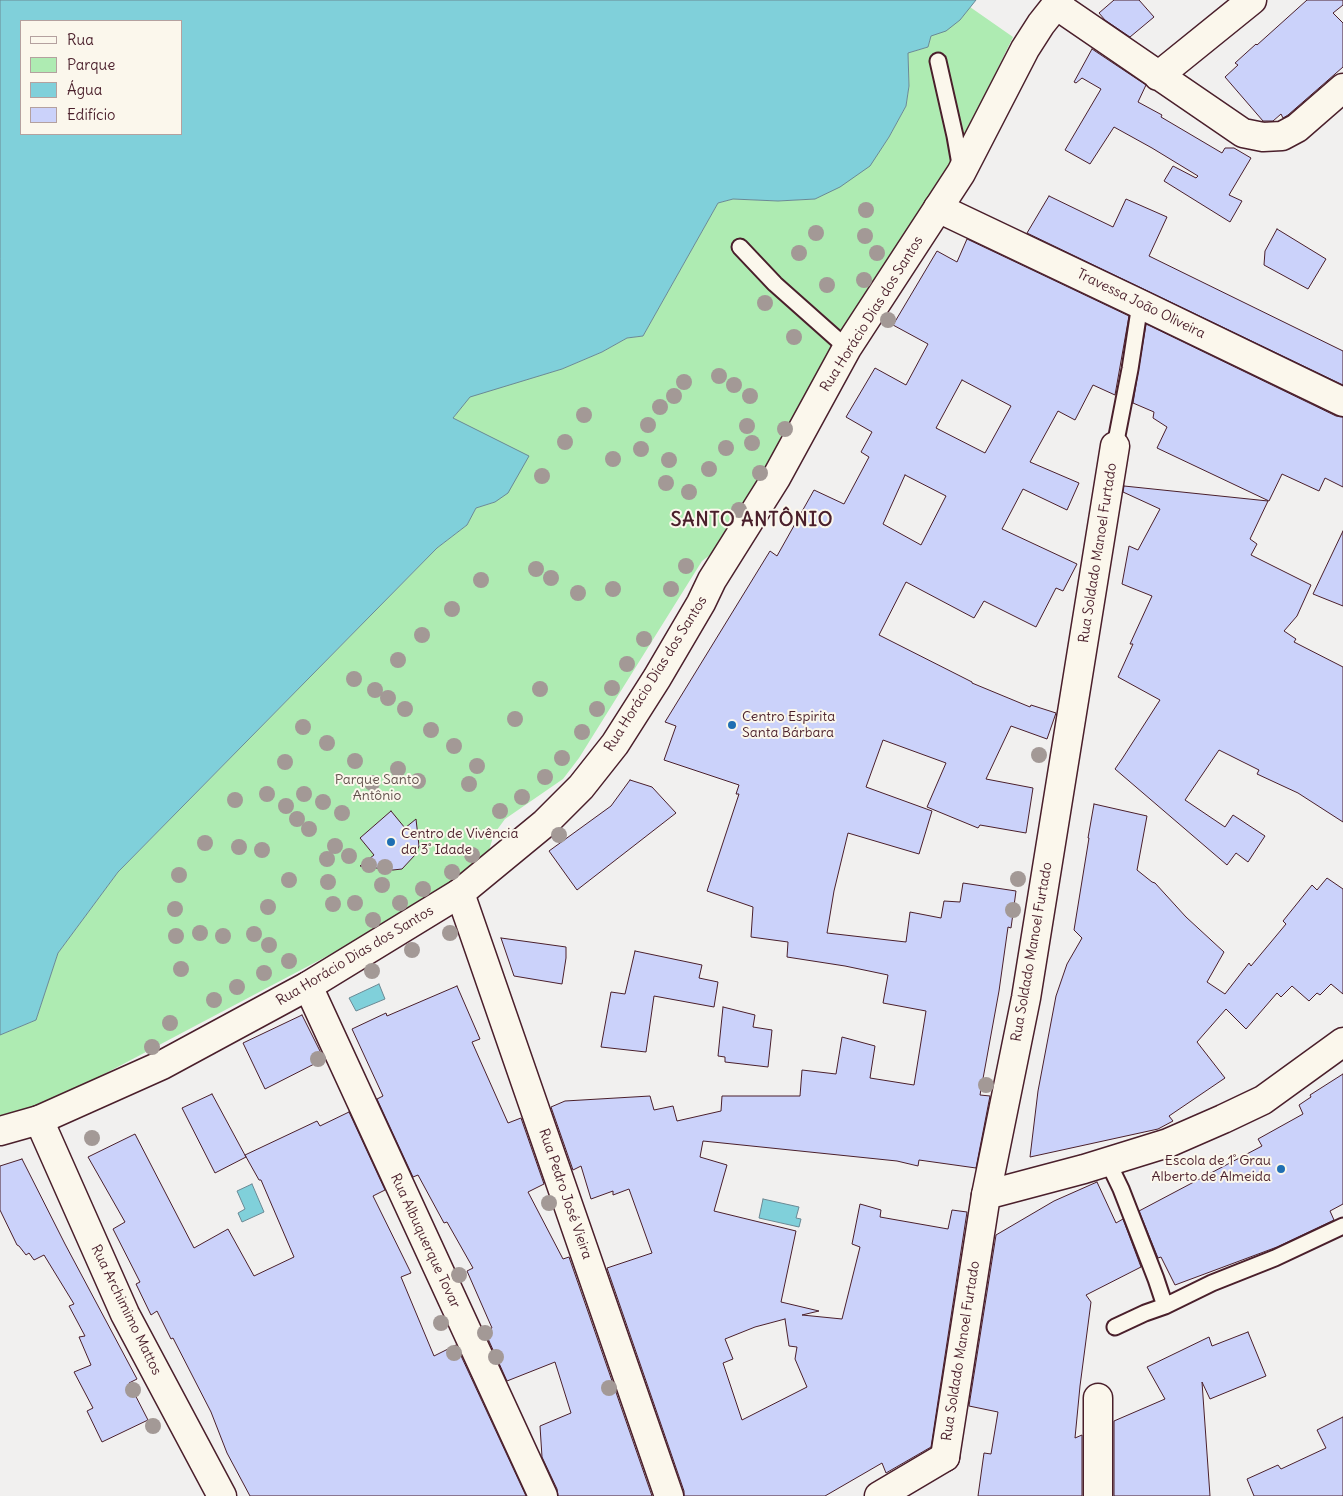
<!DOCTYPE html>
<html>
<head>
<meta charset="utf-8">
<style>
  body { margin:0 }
  #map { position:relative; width:1343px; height:1496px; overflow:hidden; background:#f1f0ef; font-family:Delius,sans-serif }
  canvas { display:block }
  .legend { position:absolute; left:20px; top:20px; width:162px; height:115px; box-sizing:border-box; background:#fbf7ec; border:1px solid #b4a19f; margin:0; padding:6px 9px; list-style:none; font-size:15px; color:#4a1f2b }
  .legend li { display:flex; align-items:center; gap:10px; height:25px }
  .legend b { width:25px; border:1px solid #b4a19f }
</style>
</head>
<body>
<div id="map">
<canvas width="1343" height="1496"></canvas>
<ul class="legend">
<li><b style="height:6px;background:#fbf7ec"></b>Rua</li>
<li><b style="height:14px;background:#aeebb2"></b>Parque</li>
<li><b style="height:14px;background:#80d0da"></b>Água</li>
<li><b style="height:14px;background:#cbd2fa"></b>Edifício</li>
</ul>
</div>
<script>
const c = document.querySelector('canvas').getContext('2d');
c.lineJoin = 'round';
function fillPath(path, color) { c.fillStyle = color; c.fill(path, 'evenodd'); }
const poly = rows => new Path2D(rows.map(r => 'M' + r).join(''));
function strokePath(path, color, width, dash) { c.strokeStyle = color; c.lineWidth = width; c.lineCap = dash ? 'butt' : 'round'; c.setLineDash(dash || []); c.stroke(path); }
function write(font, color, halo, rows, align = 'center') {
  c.font = font + ' Delius,sans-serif'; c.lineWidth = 4; c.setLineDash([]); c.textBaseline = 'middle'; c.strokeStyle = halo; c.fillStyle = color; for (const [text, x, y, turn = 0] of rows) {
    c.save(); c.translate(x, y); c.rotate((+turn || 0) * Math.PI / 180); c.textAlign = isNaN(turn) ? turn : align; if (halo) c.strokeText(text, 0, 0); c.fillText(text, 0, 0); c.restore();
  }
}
const green = poly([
  [970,7,1013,37,956,154,726,543,702,561,579,758,563,779,505,819,494,834,486,860,450,891,42,1107,0,1117,0,1035,36,1020,58,953,118,872,437,548,467,525,476,508,495,502,453,418,470,396,562,369,602,352,627,338,643,336,718,203,733,199,778,201,815,199,869,166,889,137,906,106,909,86,908,53,928,47,931,36,960,20]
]);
const water = poly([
  [0,0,976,0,960,20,946,31,931,36,928,47,908,53,909,86,906,106,889,137,870,166,840,187,815,199,778,201,733,199,718,203,643,336,627,338,602,352,562,369,470,397,453,418,529,456,508,493,495,502,476,508,467,525,437,548,118,872,58,953,36,1020,0,1035,0,0],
  [21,21,181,21,181,134,21,134,21,21],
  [379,984,385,999,356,1011,349,998,379,984],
  [252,1184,264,1212,242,1222,238,1213,245,1209,237,1191,252,1184],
  [763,1199,799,1207,796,1218,801,1219,799,1227,759,1218,763,1199]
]);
const building = poly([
  [1114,0,1139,0,1154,17,1130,37,1105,20,1099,13,1114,0],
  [1307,0,1343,0,1343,5,1333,13,1343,23,1343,67,1288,115,1283,118,1281,114,1273,121,1263,121,1225,77,1238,65,1235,63,1256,44,1257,45,1307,0],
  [1092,49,1146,85,1138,102,1162,115,1161,117,1222,153,1225,148,1234,148,1251,158,1229,195,1242,201,1230,222,1164,181,1173,166,1196,178,1198,176,1152,148,1114,127,1090,164,1065,150,1101,89,1082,78,1076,83,1074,82,1092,49],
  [1049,196,1113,227,1126,199,1167,217,1149,256,1343,351,1343,385,1027,233,1049,196],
  [1277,229,1326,259,1308,289,1264,265,1265,251,1277,229],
  [967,239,1129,316,1115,395,1093,385,1075,420,1058,411,1030,462,1079,483,1067,510,1023,489,1002,529,1077,564,1063,591,1056,588,1036,627,984,601,974,618,906,582,879,635,972,682,972,683,1030,707,1031,705,1056,713,1047,739,1011,726,986,779,1033,788,1026,833,980,825,978,828,927,807,946,763,883,740,866,787,932,811,919,854,848,833,834,891,827,933,906,942,910,912,941,918,944,901,960,902,963,883,1016,891,1011,928,1008,927,999,991,980,1095,990,1096,976,1168,919,1160,918,1166,897,1161,703,1141,700,1157,727,1165,714,1211,796,1231,781,1302,819,1311,802,1315,842,1319,860,1247,852,1244,860,1204,881,1210,880,1217,948,1229,952,1210,967,1212,931,1447,886,1473,882,1463,825,1496,684,1496,684,1491,607,1268,652,1253,629,1189,613,1195,613,1191,591,1199,581,1166,573,1170,551,1107,565,1101,650,1096,654,1110,673,1106,677,1121,721,1111,722,1096,800,1096,802,1070,836,1074,842,1037,875,1046,870,1078,914,1085,926,1011,883,1003,888,975,845,966,787,957,788,942,751,937,753,907,707,891,739,794,736,794,739,785,664,760,676,726,665,722,770,551,777,556,814,490,844,504,869,457,861,452,872,432,846,417,875,368,906,385,928,344,893,325,937,251,957,262,967,239],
  [962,380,1011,406,985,453,936,428,962,380],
  [905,475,946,496,921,545,883,524,905,475],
  [785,1319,789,1346,797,1347,795,1359,807,1387,742,1420,723,1363,733,1359,725,1339,755,1327,785,1319],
  [1146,324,1336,416,1343,417,1343,487,1325,478,1319,491,1282,474,1269,501,1157,448,1167,427,1153,418,1154,412,1133,403,1146,324],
  [1124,486,1268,501,1250,539,1257,544,1251,555,1311,585,1297,616,1284,631,1296,639,1294,642,1343,667,1343,822,1298,793,1257,774,1259,770,1219,750,1185,800,1225,827,1233,815,1265,836,1248,862,1236,853,1227,865,1115,769,1122,759,1160,700,1118,677,1133,644,1130,644,1152,596,1122,584,1129,546,1138,550,1160,509,1123,492,1124,486],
  [1343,531,1343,606,1313,594,1343,531],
  [630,780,652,787,676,813,577,890,549,851,611,806,630,780],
  [1094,804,1147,816,1137,870,1152,882,1155,883,1186,917,1224,952,1207,982,1225,994,1249,963,1251,966,1286,924,1283,921,1312,885,1317,890,1327,878,1343,889,1343,994,1331,984,1320,995,1317,993,1309,1001,1292,986,1281,997,1277,993,1246,1029,1226,1009,1197,1042,1225,1078,1169,1116,1173,1121,1158,1129,1030,1157,1038,1091,1056,996,1067,964,1082,938,1074,930,1089,838,1088,838,1094,804],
  [391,811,405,828,416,819,419,846,415,855,402,869,393,870,360,866,374,855,360,838,391,811],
  [501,938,566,947,566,958,562,984,514,976,501,938],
  [635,951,702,965,699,978,718,982,714,1007,654,996,646,1052,601,1047,611,992,625,994,635,951],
  [457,986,480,1039,472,1042,508,1123,521,1118,544,1184,528,1192,563,1259,569,1257,652,1496,558,1496,557,1489,542,1457,540,1426,571,1413,555,1362,507,1381,485,1332,492,1328,467,1271,473,1268,447,1222,444,1223,418,1175,413,1177,377,1099,383,1096,352,1029,386,1013,387,1016,457,986],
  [723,1007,755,1015,753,1027,772,1030,768,1067,725,1062,725,1057,718,1056,723,1007],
  [302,1015,324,1059,265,1089,243,1043,302,1015],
  [1343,1074,1343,1204,1330,1211,1334,1220,1277,1247,1175,1285,1161,1257,1158,1258,1139,1211,1262,1146,1258,1139,1303,1114,1299,1105,1311,1097,1310,1095,1343,1074],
  [212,1094,246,1157,215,1173,182,1108,212,1094],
  [349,1112,385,1190,373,1196,411,1273,401,1277,434,1356,456,1345,526,1496,250,1496,227,1453,211,1412,173,1338,171,1339,157,1311,151,1315,136,1284,140,1282,113,1229,125,1222,88,1157,135,1134,194,1248,228,1229,254,1276,294,1257,261,1180,259,1180,245,1155,317,1121,320,1126,349,1112],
  [22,1159,65,1244,137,1379,129,1383,148,1420,102,1442,87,1411,93,1408,74,1372,91,1365,79,1337,85,1336,69,1306,74,1304,44,1255,34,1260,29,1253,26,1255,19,1246,17,1245,0,1210,0,1166,22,1159],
  [1097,1182,1116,1223,1123,1219,1141,1267,1086,1295,1091,1302,1080,1386,1075,1438,1082,1435,1082,1496,978,1496,984,1453,991,1454,998,1412,969,1406,996,1235,1054,1201,1097,1182],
  [1248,1332,1266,1376,1210,1399,1202,1382,1210,1496,1114,1496,1114,1421,1165,1399,1147,1367,1209,1337,1212,1346,1248,1332],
  [1343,1417,1343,1496,1254,1496,1247,1479,1278,1465,1281,1469,1326,1448,1317,1430,1343,1417]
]);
const lane = poly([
  [938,61,955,136,961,170],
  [740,247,775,284,847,348],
  [1115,446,1130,369,1140,304],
  [1108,1162,1121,1189,1156,1279,1165,1306],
  [1115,1327,1145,1313,1165,1306,1212,1283,1275,1258,1343,1226]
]);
const street = poly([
  [1056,5,1243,133,1263,137,1282,136,1297,128,1343,88],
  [1158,76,1252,0],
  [938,208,1140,304,1343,402],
  [460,893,669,1496],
  [308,986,543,1496],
  [39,1120,125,1314,222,1496],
  [986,1195,1026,998,1115,446],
  [1098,1398,1098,1496],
  [879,1496,945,1457]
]);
const secondary = poly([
  [0,1131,39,1120,162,1065,308,986,460,893,545,823,581,787,615,744,657,678,701,603,712,580,776,478,847,348,961,173,1025,49,1041,24,1060,0],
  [945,1457,986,1195,1084,1169,1168,1143,1223,1119,1263,1100,1343,1042]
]);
const trees = [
  [866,210],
  [816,233],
  [865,236],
  [799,253],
  [877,253],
  [864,280],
  [827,285],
  [765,303],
  [888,320],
  [794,337],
  [719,376],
  [684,382],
  [734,385],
  [674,396],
  [750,396],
  [660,407],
  [584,415],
  [648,425],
  [747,426],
  [785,429],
  [565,442],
  [752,443],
  [726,448],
  [641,449],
  [613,459],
  [669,460],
  [709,469],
  [760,473],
  [542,476],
  [666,483],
  [689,492],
  [739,510],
  [686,566],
  [536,569],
  [551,578],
  [481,580],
  [613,589],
  [671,589],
  [578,593],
  [452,609],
  [422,635],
  [644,639],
  [398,660],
  [627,664],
  [354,679],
  [612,688],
  [540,689],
  [375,690],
  [388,698],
  [405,709],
  [597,709],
  [515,719],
  [303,727],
  [431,730],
  [582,732],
  [327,743],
  [454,746],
  [1039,755],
  [562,758],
  [355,761],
  [285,762],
  [477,766],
  [398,769],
  [545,777],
  [418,781],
  [372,783],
  [469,784],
  [267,794],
  [304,794],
  [522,797],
  [235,800],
  [323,802],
  [286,806],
  [500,811],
  [342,813],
  [297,819],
  [309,829],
  [559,835],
  [205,843],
  [335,846],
  [239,847],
  [262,850],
  [472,855],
  [349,856],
  [327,859],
  [369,865],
  [385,867],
  [452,872],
  [179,875],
  [1018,879],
  [289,880],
  [328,882],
  [382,885],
  [423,889],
  [355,903],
  [400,903],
  [333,904],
  [268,907],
  [175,909],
  [1013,910],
  [373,920],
  [200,933],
  [450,933],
  [254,934],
  [176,936],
  [223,936],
  [269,945],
  [412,950],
  [289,961],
  [181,969],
  [372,971],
  [264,973],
  [237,987],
  [214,1000],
  [170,1023],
  [152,1047],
  [318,1059],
  [986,1085],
  [92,1138],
  [549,1203],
  [459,1275],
  [441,1323],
  [485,1333],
  [454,1353],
  [496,1357],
  [609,1388],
  [133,1390],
  [153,1426]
];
const markers = [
  [732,725,5,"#1f6fb2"],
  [391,842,5,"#1f6fb2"],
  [1281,1169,5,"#1f6fb2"]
];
const streetNames = [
  ["Travessa João Oliveira",1141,304,26],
  ["Rua Horácio Dias dos Santos",872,314,-58],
  ["Rua Soldado Manoel Furtado",1098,553,-81],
  ["Rua Horácio Dias dos Santos",656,674,-58],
  ["Rua Soldado Manoel Furtado",1032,952,-80],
  ["Rua Horácio Dias dos Santos",355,956,-31],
  ["Rua Pedro José Vieira",565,1194,71],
  ["Rua Albuquerque Tovar",425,1241,65],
  ["Rua Archimimo Mattos",126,1310,64],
  ["Rua Soldado Manoel Furtado",961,1351,-81]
];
const poiNames = [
  ["Centro Espirita",742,717],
  ["Santa Bárbara",742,733],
  ["Centro de Vivência",401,834],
  ["da 3˚ Idade",401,850],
  ["Escola de 1˚ Grau",1271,1161,"right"],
  ["Alberto de Almeida",1271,1177,"right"]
];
const parkNames = [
  ["Parque Santo",377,780],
  ["Antônio",377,796]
];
const districtNames = [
  ["SANTO ANTÔNIO",752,521]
];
fillPath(green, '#aeebb2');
fillPath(water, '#80d0da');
strokePath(water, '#6a8994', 1);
fillPath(building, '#cbd2fa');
strokePath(building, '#4a1f2b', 1);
strokePath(lane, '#4a1f2b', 19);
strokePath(street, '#4a1f2b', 31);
strokePath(secondary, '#4a1f2b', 31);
strokePath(lane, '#fbf7ec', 15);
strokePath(street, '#fbf7ec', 28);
strokePath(secondary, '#fbf7ec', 28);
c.fillStyle = '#a39996';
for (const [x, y] of trees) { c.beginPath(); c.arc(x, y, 8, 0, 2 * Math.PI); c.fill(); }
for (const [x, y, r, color] of markers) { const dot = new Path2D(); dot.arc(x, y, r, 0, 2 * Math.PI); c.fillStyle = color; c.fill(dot); strokePath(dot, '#fbf7ec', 2); }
write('14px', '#4a1f2b', '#fbf7ec', streetNames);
write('14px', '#4a1f2b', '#fbf7ec', poiNames, 'left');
write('14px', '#63524d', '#fbf7ec', parkNames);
c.letterSpacing = '1px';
write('bold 19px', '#4a1f2b', '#fbf7ec', districtNames);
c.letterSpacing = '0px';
</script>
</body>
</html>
